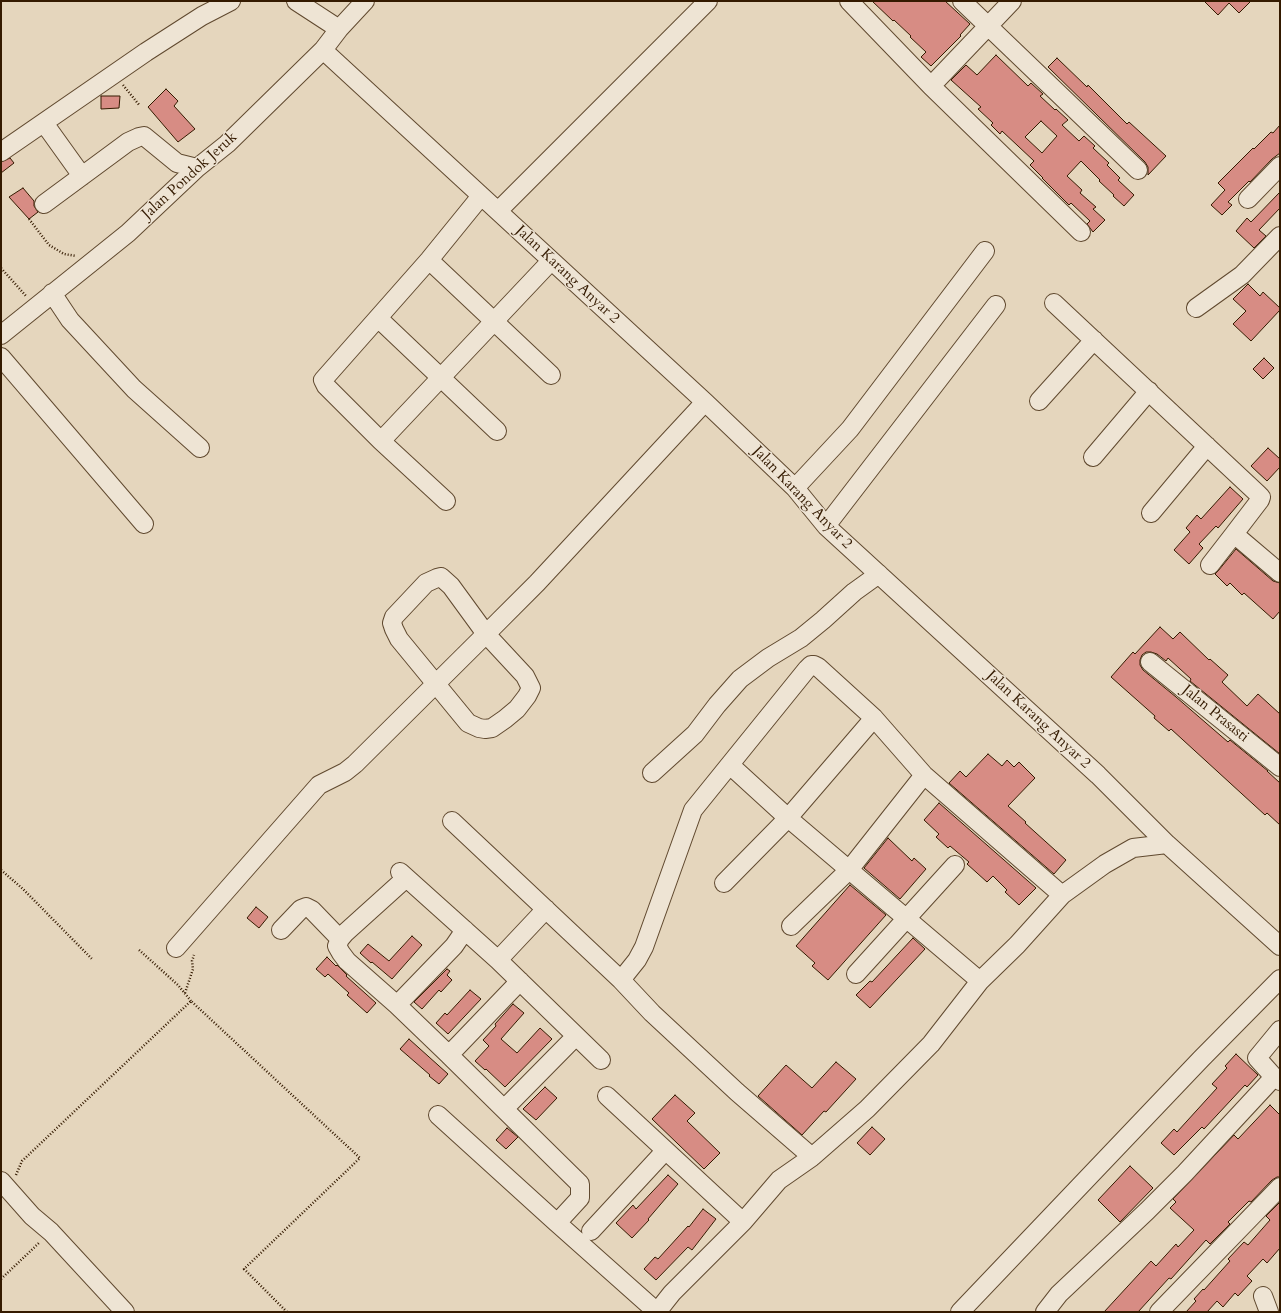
<!DOCTYPE html>
<html>
<head>
<meta charset="utf-8">
<style>
  body { margin:0 }
  #map { position:relative; width:1281px; height:1313px; overflow:hidden; background:#e5d6bd; font-family:Cardo,serif }
  canvas { display:block }
  .frame { position:absolute; inset:0; border:2px solid #341a00; pointer-events:none }
</style>
</head>
<body>
<div id="map">
<canvas width="1281" height="1313"></canvas>
<div class="frame"></div>
</div>
<script>
const c = document.querySelector('canvas').getContext('2d');
c.lineJoin = 'round';
function fillPath(path, color) { c.fillStyle = color; c.fill(path, 'evenodd'); }
const poly = rows => new Path2D(rows.map(r => 'M' + r).join(''));
function strokePath(path, color, width, dash) { c.strokeStyle = color; c.lineWidth = width; c.lineCap = dash ? 'butt' : 'round'; c.setLineDash(dash || []); c.stroke(path); }
function write(font, color, halo, rows, align = 'center') {
  c.font = font + ' Cardo,serif'; c.lineWidth = 3; c.setLineDash([]); c.textBaseline = 'middle'; c.strokeStyle = halo; c.fillStyle = color; for (const [text, x, y, turn = 0] of rows) {
    c.save(); c.translate(x, y); c.rotate((+turn || 0) * Math.PI / 180); c.textAlign = isNaN(turn) ? turn : align; if (halo) c.strokeText(text, 0, 0); c.fillText(text, 0, 0); c.restore();
  }
}
const building = poly([
  [872,1,945,1,970,24,960,35,961,36,931,66,921,57,926,52,910,37,911,36,894,20,893,21,872,1],
  [1204,1,1251,1,1239,13,1229,3,1218,15,1204,1],
  [996,55,1028,86,1031,83,1043,94,1040,96,1055,110,1056,109,1068,120,1062,125,1079,141,1084,136,1095,146,1093,148,1109,163,1107,165,1120,178,1118,180,1134,195,1124,206,1113,196,1114,195,1099,181,1100,180,1081,161,1067,176,1082,190,1080,193,1096,207,1093,209,1105,220,1093,232,1087,224,1090,221,1071,203,1069,205,1042,178,1043,178,1030,165,1034,161,1002,131,1000,134,991,125,993,123,978,109,981,107,951,80,966,65,977,75,996,55],
  [1041,121,1057,136,1042,153,1025,137,1041,121],
  [1057,58,1087,87,1088,85,1127,124,1129,122,1166,156,1148,175,1148,167,1145,162,1048,67,1057,58],
  [166,89,178,101,174,106,195,129,178,142,148,107,166,89],
  [101,96,120,96,119,108,101,109,101,96],
  [1280,125,1280,153,1272,159,1250,182,1249,181,1228,202,1232,205,1222,215,1211,205,1225,190,1218,183,1253,148,1254,149,1271,132,1273,133,1280,125],
  [10,158,14,163,1,173,1,162,10,158],
  [23,188,34,201,34,206,38,212,29,219,9,197,23,188],
  [1280,192,1280,208,1259,230,1266,236,1254,248,1236,231,1247,218,1251,222,1280,192],
  [1248,284,1260,296,1263,292,1280,308,1280,310,1251,341,1233,324,1246,311,1233,299,1248,284],
  [1264,358,1274,368,1263,379,1253,369,1264,358],
  [1268,448,1280,459,1280,467,1267,481,1251,466,1268,448],
  [1230,487,1243,499,1218,528,1216,526,1199,544,1203,548,1189,564,1174,550,1190,532,1186,528,1197,515,1201,519,1230,487],
  [1236,549,1273,581,1280,583,1280,611,1273,619,1244,593,1242,595,1230,583,1227,586,1215,574,1218,571,1236,549],
  [1160,627,1173,639,1180,632,1209,660,1210,659,1228,675,1222,682,1247,706,1258,694,1280,714,1280,754,1190,681,1191,679,1168,658,1166,661,1157,654,1151,652,1146,652,1142,655,1140,660,1140,665,1143,670,1176,697,1228,742,1230,740,1268,771,1267,771,1280,783,1280,825,1267,813,1265,815,1171,729,1169,731,1154,718,1155,716,1111,677,1133,652,1135,654,1160,627],
  [988,754,1002,766,1007,760,1014,767,1019,762,1035,778,1008,806,1026,822,1025,823,1066,860,1054,874,949,783,960,771,966,777,988,754],
  [939,803,1036,888,1019,905,1005,892,1007,890,993,876,987,882,967,864,969,862,950,846,948,848,936,837,939,834,924,820,939,803],
  [888,838,912,861,914,858,926,869,900,899,864,868,888,838],
  [850,885,886,915,828,980,812,966,815,963,796,946,850,885],
  [256,907,268,917,259,928,247,918,256,907],
  [412,936,422,945,392,979,372,962,371,963,360,953,368,944,389,961,412,936],
  [913,938,925,949,870,1008,856,995,870,981,872,982,913,938],
  [327,957,336,966,337,965,347,975,346,976,376,1003,367,1013,347,995,349,993,328,974,325,977,316,969,327,957],
  [447,969,450,971,447,975,452,980,441,992,439,990,422,1009,414,1002,447,969],
  [470,990,481,999,448,1034,436,1023,445,1013,447,1015,470,990],
  [513,1004,524,1013,501,1039,517,1053,540,1028,552,1039,505,1087,486,1069,485,1070,475,1061,489,1046,483,1040,496,1026,495,1024,513,1004],
  [409,1039,448,1074,439,1084,429,1076,430,1075,400,1049,409,1039],
  [1236,1054,1258,1075,1247,1087,1245,1085,1204,1129,1202,1127,1174,1155,1161,1143,1174,1129,1177,1132,1217,1088,1212,1084,1227,1068,1225,1066,1236,1054],
  [836,1062,856,1079,826,1112,824,1111,802,1135,758,1096,786,1065,812,1088,836,1062],
  [545,1087,557,1098,536,1120,523,1109,545,1087],
  [675,1095,695,1113,687,1121,720,1153,704,1169,652,1119,675,1095],
  [1270,1105,1280,1115,1280,1177,1277,1177,1272,1180,1251,1202,1249,1201,1228,1222,1230,1224,1210,1244,1206,1240,1171,1279,1169,1278,1138,1312,1104,1312,1151,1261,1156,1266,1176,1244,1178,1247,1194,1230,1170,1208,1176,1202,1173,1199,1234,1135,1238,1139,1270,1105],
  [872,1127,885,1139,870,1155,857,1143,872,1127],
  [507,1128,518,1137,506,1149,496,1140,507,1128],
  [1130,1166,1153,1188,1120,1222,1098,1200,1130,1166],
  [668,1175,678,1184,648,1219,649,1220,632,1238,616,1223,633,1205,636,1209,668,1175],
  [1280,1202,1280,1248,1267,1263,1263,1259,1247,1276,1252,1281,1238,1296,1235,1293,1223,1307,1217,1301,1207,1312,1186,1312,1196,1301,1194,1299,1203,1289,1204,1290,1230,1261,1228,1259,1244,1242,1248,1245,1270,1220,1266,1216,1280,1202],
  [703,1209,716,1219,692,1250,688,1247,656,1280,644,1269,655,1257,658,1259,688,1226,689,1227,703,1209]
]);
const path = poly([
  [123,85,140,106],
  [29,219,49,245,64,254,76,256],
  [1,268,26,296],
  [1,870,23,889,92,959],
  [139,950,178,985,191,1001],
  [185,993,193,969,192,961,194,955],
  [16,1175,22,1161,191,1001,360,1158,244,1269,287,1312],
  [1,1279,40,1242]
]);
const minor = poly([
  [296,1,339,29],
  [849,1,931,86,1081,232],
  [962,1,1138,170],
  [323,50,705,402,795,488,826,526,1098,775,1167,844,1280,946],
  [931,86,1012,1],
  [44,123,82,176],
  [1,152,146,52,202,16,231,1],
  [481,196,429,260,323,380,326,386,381,441,551,261],
  [1248,199,1280,166],
  [44,204,128,142,139,137,144,136,177,163,197,168],
  [498,211,708,1],
  [429,260,551,375],
  [52,293,70,320,134,389,200,448],
  [1054,303,1258,494,1261,497,1260,500,1234,534],
  [1196,308,1242,275,1280,236],
  [378,318,497,431],
  [1,335,128,233,197,168,227,144,323,50,339,29,365,1],
  [1,357,144,524],
  [1039,401,1094,340],
  [381,441,446,501],
  [1093,457,1149,391],
  [795,488,850,429,985,251],
  [1151,513,1207,446],
  [826,526,996,305],
  [1210,565,1234,534,1280,573],
  [441,577,451,586,486,634,525,676,531,688,527,696,517,709,505,719,492,728,485,729,479,728,468,723,399,639,394,629,392,623,394,617,426,583,437,578,441,577],
  [1150,662,1280,767],
  [730,765,788,818,980,981],
  [652,773,695,734,717,705,740,679,768,658,801,638,823,620,854,592,879,574],
  [452,821,621,980,652,1013,737,1092,812,1157],
  [400,872,498,960],
  [724,883,788,818,874,718],
  [546,909,498,960,601,1060],
  [791,926,849,870,924,775],
  [281,930,301,909,306,907,312,910,340,939],
  [465,930,454,946,397,1005,449,1055,520,981],
  [176,948,319,785,345,772,355,764,486,634,537,583,705,402],
  [856,974,955,865],
  [621,980,637,960,644,947,693,810,807,669,811,665,814,665,818,667,874,718,924,775,1062,895],
  [397,1005,347,961,341,953,337,946,340,939,345,933,406,878],
  [449,1055,580,1184,580,1198,557,1223,657,1312],
  [1274,1077,1257,1058,1280,1030],
  [607,1096,743,1222],
  [504,1109,576,1036],
  [438,1115,557,1223],
  [1,1181,32,1216,51,1232,125,1312],
  [591,1231,665,1151],
  [1263,1296,1269,1312],
  [657,1312,672,1293,743,1222,779,1180,812,1157,867,1109,931,1044,980,981,1017,945,1062,895,1105,864,1133,848,1167,844],
  [960,1312,1201,1059,1280,979],
  [1045,1312,1059,1294,1147,1211,1185,1173,1274,1077,1280,1081],
  [1159,1312,1280,1187]
]);
const streetNames = [
  ["Jalan Pondok Jeruk",190,176,-42],
  ["Jalan Karang Anyar 2",567,275,43],
  ["Jalan Karang Anyar 2",802,498,46],
  ["Jalan Prasasti",1215,714,39],
  ["Jalan Karang Anyar 2",1038,720,43]
];
fillPath(building, '#d78c84');
strokePath(building, '#341a00', 1);
strokePath(minor, '#60492f', 20);
strokePath(path, '#341a00', 2.5, [1, 2]);
strokePath(minor, '#eee4d4', 18);
write('15px', '#341a00', '#eee4d4', streetNames);
</script>
</body>
</html>
